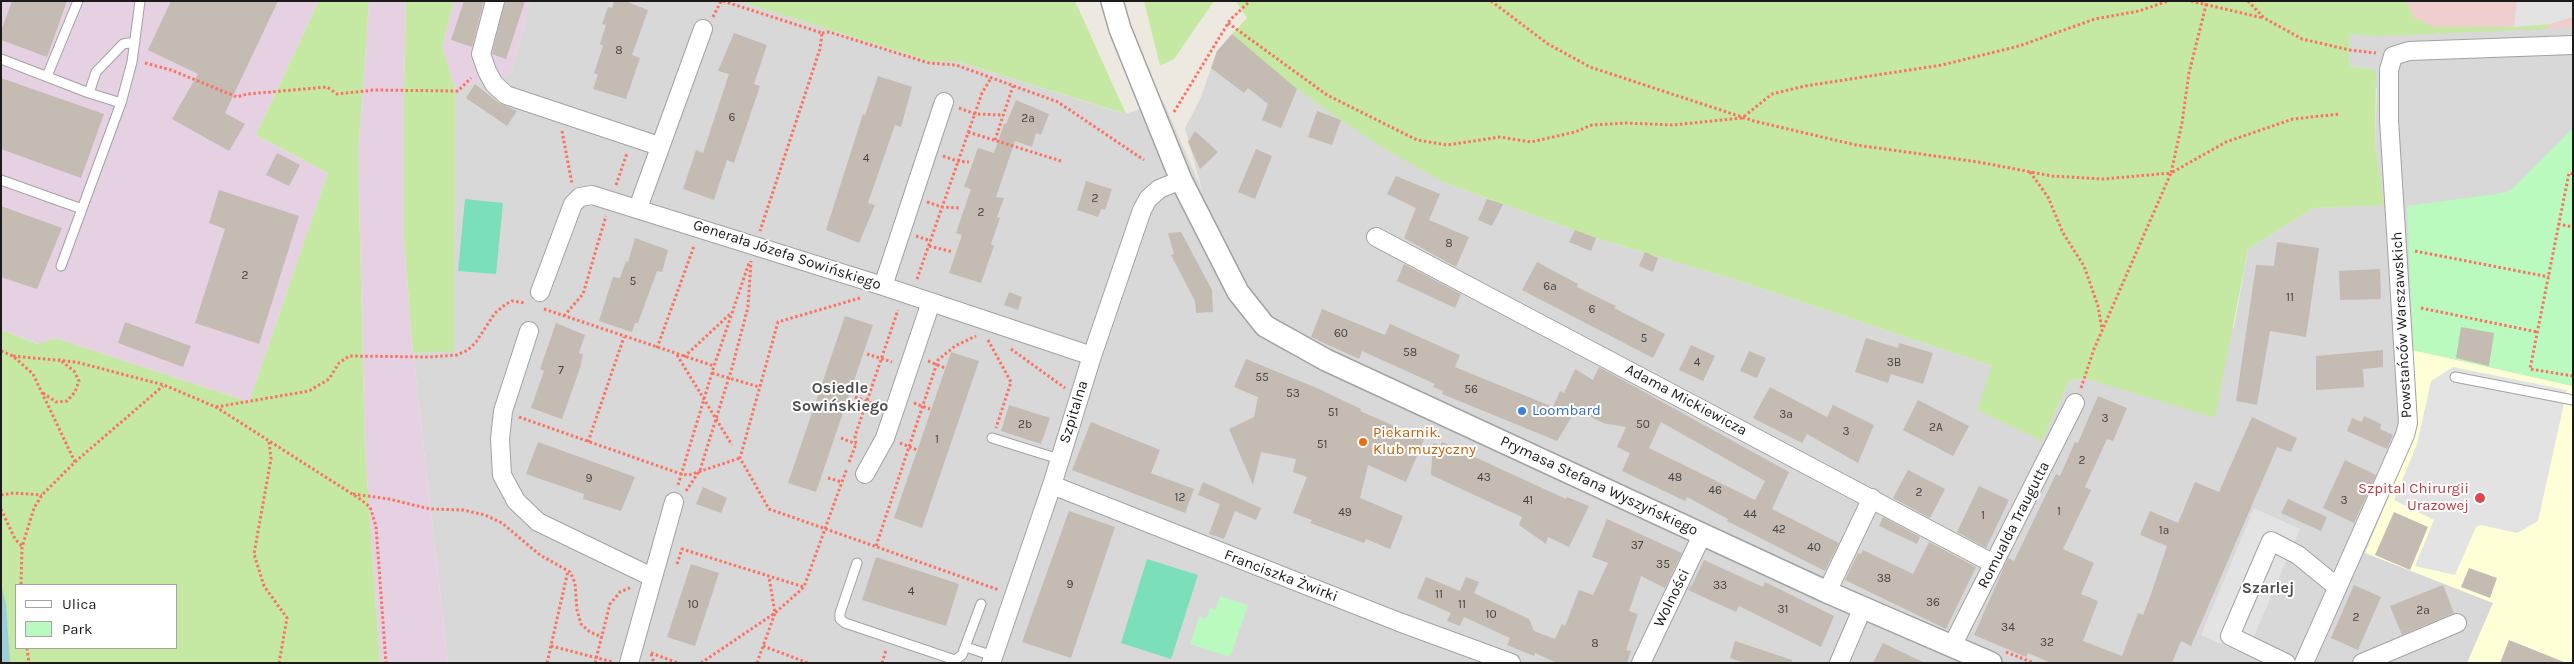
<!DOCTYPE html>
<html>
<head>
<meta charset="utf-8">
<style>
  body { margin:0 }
  #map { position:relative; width:2574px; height:664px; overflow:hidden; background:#ede9e0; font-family:Karla,sans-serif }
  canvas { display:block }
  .frame { position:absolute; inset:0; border:2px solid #1b1b1b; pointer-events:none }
  .legend { position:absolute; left:15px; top:584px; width:162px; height:65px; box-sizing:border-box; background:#fff; border:1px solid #a4a4a4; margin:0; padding:6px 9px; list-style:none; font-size:15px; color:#1b1b1b }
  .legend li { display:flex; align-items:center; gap:10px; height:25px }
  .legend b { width:25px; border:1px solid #a4a4a4 }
</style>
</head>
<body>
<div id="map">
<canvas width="2574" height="664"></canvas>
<div class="frame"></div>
<ul class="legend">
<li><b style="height:6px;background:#fff"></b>Ulica</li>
<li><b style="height:14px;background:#bafabf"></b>Park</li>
</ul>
</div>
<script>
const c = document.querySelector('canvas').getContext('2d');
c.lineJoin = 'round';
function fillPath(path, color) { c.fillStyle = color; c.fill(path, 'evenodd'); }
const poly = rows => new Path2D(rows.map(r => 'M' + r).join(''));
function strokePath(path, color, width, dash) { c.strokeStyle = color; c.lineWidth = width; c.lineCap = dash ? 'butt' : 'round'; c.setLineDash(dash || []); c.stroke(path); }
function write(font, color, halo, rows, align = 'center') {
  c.font = font + ' Karla,sans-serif'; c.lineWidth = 4; c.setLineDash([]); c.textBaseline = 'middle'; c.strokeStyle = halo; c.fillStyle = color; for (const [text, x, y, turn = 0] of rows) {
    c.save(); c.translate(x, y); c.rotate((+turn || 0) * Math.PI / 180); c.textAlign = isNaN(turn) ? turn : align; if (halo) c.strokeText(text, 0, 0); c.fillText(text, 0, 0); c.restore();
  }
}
const residential = poly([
  [531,1,739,1,929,61,956,61,1125,114,1163,101,1202,190,1185,128,1201,97,1217,51,1232,34,1445,183,1596,238,1739,281,1992,366,2042,440,2069,381,2084,378,2102,383,2234,328,2248,249,2314,208,2383,204,2375,142,2377,91,2372,69,2349,66,2350,34,2573,1,2573,663,448,663,413,353,454,350,455,89,510,75]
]);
const commercial = poly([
  [2388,1,2573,1,2573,28,2380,36]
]);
const industrial = poly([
  [1,1,319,1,256,135,328,173,249,402,55,338,39,344,1,330],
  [369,1,406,1,404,88,404,239,413,353,448,663,380,663,365,451,358,154],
  [454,1,531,1,510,75,455,89,442,47]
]);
const education = poly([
  [2413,350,2573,386,2573,663,2467,663,2493,603,2365,553,2411,444,2414,428]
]);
const grass = poly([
  [319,1,369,1,358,154,365,451,380,663,1,663,1,330,38,344,55,338,249,402,328,173,256,135],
  [16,585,176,585,176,648,16,648],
  [406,1,454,1,442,47,455,89,454,351,413,353,404,239,404,88],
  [739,1,1075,1,1126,114,956,61,929,61],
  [1144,1,1214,1,1174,59,1160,66],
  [1236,1,2406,1,2414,18,2434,27,2514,27,2550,24,2546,29,2380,36,2350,34,2349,66,2372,69,2376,74,2375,142,2384,205,2314,208,2248,249,2215,418,2084,378,2069,381,2042,441,1977,410,1992,366,1739,281,1596,238,1445,183,1380,146,1341,120,1297,89,1232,34,1247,18]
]);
const park = poly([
  [2573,128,2573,386,2413,350,2407,206,2503,193,2512,189],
  [1220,596,1248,605,1230,657,1190,644,1199,617,1206,619,1210,608,1216,610]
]);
const pitch = poly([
  [465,199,503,203,496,274,458,271],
  [1147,559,1198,575,1171,659,1121,643]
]);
const parking = poly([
  [2517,1,2573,1,2573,17,2550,24,2514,27],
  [2453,367,2567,390,2538,521,2517,533,2481,525,2476,527,2455,575,2415,566,2434,520,2394,500,2417,444,2431,381],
  [2254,508,2300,529,2246,655,2201,635]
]);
const water = poly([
  [1,584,6,604,10,663,1,663]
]);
const building = poly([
  [12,1,67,1,47,57,1,40,1,31],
  [171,1,278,1,225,113,245,124,229,151,172,119,198,74,148,50],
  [464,1,484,1,472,47,451,40],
  [505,1,525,1,506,59,492,54],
  [614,1,625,1,648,10,632,55,640,58,626,99,593,89,598,75,594,73,603,46,600,44,606,25,602,24,608,7,612,8],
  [734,33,767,45,754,84,760,86,734,163,727,160,714,200,683,189,696,150,703,153,729,74,718,71],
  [1232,34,1297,89,1281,128,1262,120,1268,104,1248,88,1244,93,1211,68,1217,51],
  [878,76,912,87,901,127,895,125,868,203,875,205,859,243,826,230,863,114,865,115],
  [1,78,104,114,81,178,1,149],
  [475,84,499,103,517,111,507,126,466,98],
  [1016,100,1049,114,1041,135,1036,133,1032,147,1015,141,996,197,1004,198,997,217,1000,218,991,244,994,246,981,283,949,273,962,235,956,233,971,189,964,187,978,148,994,153,1004,124,1006,124],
  [1317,111,1341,120,1332,145,1308,137],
  [1195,131,1218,152,1200,169,1188,142],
  [1256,149,1272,156,1255,199,1238,192],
  [277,153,300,165,289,186,266,175],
  [1396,176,1440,194,1429,220,1469,237,1456,267,1404,238,1416,208,1387,194],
  [1086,181,1112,189,1105,210,1101,209,1098,217,1077,210],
  [219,190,299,216,259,344,195,323,225,229,209,223],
  [1487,199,1503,204,1492,226,1478,220],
  [1,206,62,228,37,289,1,277],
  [1575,230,1596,238,1591,251,1569,242],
  [1181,232,1212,290,1213,312,1196,313,1195,301,1171,255,1174,254,1168,233],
  [635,238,668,250,662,272,657,271,638,323,635,323,632,332,599,321,613,277,620,278,626,261,628,262],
  [2277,242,2319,248,2306,337,2270,331,2257,405,2236,401,2256,265,2274,266],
  [1645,252,1658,258,1653,272,1639,266],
  [1537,262,1578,284,1577,287,1616,306,1614,308,1665,334,1653,358,1522,290],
  [1404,264,1461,294,1455,308,1397,281],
  [2380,269,2381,299,2340,300,2339,271],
  [1009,292,1022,297,1018,310,1004,305],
  [1322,309,1385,335,1390,324,1460,355,1455,367,1553,407,1560,391,1564,393,1575,369,1593,380,1599,367,1789,472,1772,509,1839,543,1825,571,1727,521,1728,519,1687,497,1685,501,1622,471,1630,453,1617,447,1626,427,1603,423,1576,410,1557,441,1442,394,1443,391,1433,387,1435,384,1362,351,1359,359,1311,337],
  [1661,422,1765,481,1755,500,1649,448],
  [845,316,873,325,816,492,788,483],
  [125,322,191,346,183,367,118,343],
  [556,323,585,335,579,353,583,354,580,368,562,419,531,408,544,371,540,369],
  [2461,327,2494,333,2489,366,2456,358],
  [1866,338,1898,348,1899,343,1933,353,1923,384,1891,374,1888,383,1855,372],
  [1691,345,1715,356,1703,381,1679,370],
  [2383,350,2383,367,2363,369,2364,387,2316,390,2316,356],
  [1749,351,1766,358,1757,378,1740,371],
  [951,352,979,361,922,528,894,518],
  [1246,359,1319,389,1361,409,1360,411,1424,439,1406,482,1368,465,1360,498,1403,516,1390,549,1366,539,1364,543,1310,523,1312,520,1293,513,1307,477,1293,472,1296,459,1261,452,1253,485,1229,429,1254,417,1258,397,1234,387],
  [1770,387,1827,417,1833,405,1874,425,1858,463,1807,434,1802,443,1753,418],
  [2098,396,2127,408,2113,441,2107,439,2085,487,2091,490,2063,549,2094,563,2081,594,2098,601,2083,641,2122,656,2138,613,2143,615,2150,597,2167,546,2140,535,2150,511,2178,523,2195,482,2219,492,2252,417,2297,438,2291,452,2277,447,2191,646,2181,641,2172,663,2051,663,2028,653,2026,657,1974,635,2008,558,2014,561,2056,474,2060,476,2075,442,2078,443],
  [1918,400,1969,426,1953,456,1903,430],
  [1009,405,1050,418,1041,444,1001,431],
  [2364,416,2381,424,2380,429,2393,435,2387,449,2347,431,2352,418,2362,422],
  [1091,422,1160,450,1151,473,1194,489,1185,513,1072,470],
  [538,442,635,477,621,511,583,499,584,494,526,474],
  [1442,442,1566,499,1567,497,1589,506,1569,547,1548,537,1546,544,1519,525,1522,517,1431,475,1433,443,1441,446],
  [2345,460,2376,475,2354,523,2323,508],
  [1908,470,1945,489,1930,518,1893,498],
  [1203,482,1261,508,1256,520,1235,511,1224,539,1209,534,1220,504,1198,495],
  [1979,486,2009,500,1986,548,1957,532],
  [703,487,727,498,721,513,696,504],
  [2288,499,2327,517,2321,531,2281,513],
  [1069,511,1115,527,1071,658,1022,642],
  [2394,512,2428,527,2410,570,2375,555],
  [1883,517,1920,537,1917,544,1879,526],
  [1607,519,1682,553,1665,588,1641,576,1629,611,1638,614,1626,650,1631,651,1627,663,1557,663,1535,653,1534,656,1507,645,1510,638,1464,617,1460,626,1447,621,1451,613,1417,598,1426,577,1460,591,1466,577,1479,582,1474,593,1529,619,1534,631,1555,639,1562,624,1565,626,1579,590,1593,595,1608,563,1592,557],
  [1929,542,1976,567,1946,629,1845,580,1858,553,1861,554,1863,550,1913,574],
  [876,557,959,584,946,626,862,600],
  [1704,560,1763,587,1765,582,1834,616,1821,647,1739,606,1736,612,1688,590,1691,584,1691,587],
  [691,564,719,573,695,646,667,637],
  [2469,568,2497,578,2490,598,2461,587],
  [2354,585,2381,597,2358,650,2331,638],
  [2443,585,2454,613,2402,635,2390,606],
  [2509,640,2564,662,2564,663,2500,663],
  [1735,641,1792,660,1792,663,1744,663,1730,658],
  [1883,643,1925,663,1873,663]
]);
const path = poly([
  [723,1,822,33,820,49,760,231],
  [1491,1,1548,44,1590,67,1754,121,1856,145,1978,162,2052,176,2103,179,2171,173,2182,123,2189,73,2207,1],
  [2191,1,2263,18],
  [2248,1,2264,18,2302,39,2350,50,2376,53],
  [713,17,721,1],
  [1228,23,1327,95,1417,140,1447,145,1500,137,1531,142,1575,132,1592,125,1626,123,1673,125,1742,118,1772,94,1805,86,1942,65,2019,46,2095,19,2139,11,2168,1],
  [822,33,829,32,929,63,956,65,1058,102,1144,160],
  [145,63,171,70,237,97,247,94,327,87,337,94,374,90,458,91,471,78],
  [959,108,975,114,1003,115],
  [1174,112,1230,20,1250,1],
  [562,131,572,184],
  [968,132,1061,161],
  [995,140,1013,86],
  [943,156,957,161,969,162],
  [2030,172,2048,197,2063,233,2084,266,2098,306,2102,330],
  [2573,174,2569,173,2530,369,2573,376],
  [616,185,627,153],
  [927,202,942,207,960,208],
  [2558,224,2573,227],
  [916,236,931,241],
  [929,246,953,252],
  [2415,251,2549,277],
  [917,279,982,93,991,78],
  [860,298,778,322,740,458,769,509,999,590],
  [2421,308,2537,332],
  [544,309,714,366],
  [564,316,583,294,606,216],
  [988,340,1011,382,996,428],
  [657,348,694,246],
  [1011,349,1065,388],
  [1,351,13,356,33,374,75,462,42,495,34,508,22,547,21,585],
  [867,354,892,362],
  [677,355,732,445],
  [13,356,76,362,164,385,216,407,360,499,370,507,376,526,386,663],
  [684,357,731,313],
  [928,361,945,368],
  [712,373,759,387],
  [2081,388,2094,349,2171,173,2226,142,2293,119,2340,114],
  [43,393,56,402,67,401,75,392,79,381,74,371,59,359],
  [855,397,879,406],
  [914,403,930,409],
  [216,407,309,391,329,379,339,363,349,356,430,357,457,355,468,350,476,342,495,313,506,304,512,301,526,303],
  [519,417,681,474,689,475,740,458],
  [841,438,856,444],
  [269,442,271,459,254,554,264,586,287,618,279,663],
  [588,442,624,337],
  [900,443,917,450],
  [75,462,163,386],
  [849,462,856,444,855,436,898,310],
  [828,478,842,482],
  [678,485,714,366,749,263],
  [686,491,700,470,732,368,748,307,751,261],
  [353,494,389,499,430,509,463,510,485,515,502,523,540,555,570,572,575,583,577,610,581,624,590,632,602,637],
  [1,495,14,493,42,495],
  [1,509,15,539,22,546],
  [876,546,938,360,955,346,976,336],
  [677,564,682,549,804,587],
  [551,646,613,662],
  [763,646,808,663],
  [27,648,29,663],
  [2006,652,2034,663],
  [651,653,678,663],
  [651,654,654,663],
  [547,663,568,571],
  [595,663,610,604,620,592,632,587],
  [701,663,775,613,804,587,847,468],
  [757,663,775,613,769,577],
  [882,663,886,650]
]);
const service = poly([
  [1,59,89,93,96,72,123,44,135,42],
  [47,76,78,1],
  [89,93,121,103],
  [1,180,82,209],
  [61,266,121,103,132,62,140,1],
  [2455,377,2573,400],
  [992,438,1059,459],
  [857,563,840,613,840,619,845,623,955,660,962,655,981,604],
  [966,647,993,656]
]);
const minor = poly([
  [495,1,481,54,487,71,494,84,506,95,659,146],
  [638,208,703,29],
  [1376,237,1994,564],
  [883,286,944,102],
  [540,292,573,204,580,197,592,195,883,286,1092,356],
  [529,331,503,411,500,439,502,475,516,501,538,522,652,577],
  [865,474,885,438,931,302],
  [1052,485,1399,622,1511,663],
  [1827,592,1872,498],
  [1952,646,2075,403],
  [629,663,674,502],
  [991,663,1052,485,1092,356,1142,210,1148,199,1159,189,1181,180],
  [1641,663,1703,533],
  [1839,663,1863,607],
  [2286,663,2230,636,2271,541,2298,555,2337,587],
  [2304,663,2405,435,2408,423,2389,120,2389,70,2393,56,2409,51,2573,45],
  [2362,663,2457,623]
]);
const tertiary = poly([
  [1112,1,1120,29,1181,180,1238,292,1265,326,1326,360,1827,592,1991,663]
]);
const markers = [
  [1522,411,5,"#3f7fe0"],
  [1363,442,5,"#e8710a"],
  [2480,498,6,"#e0444e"]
];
const numberNames = [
  ["8",619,51],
  ["6",732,118],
  ["2a",1028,119],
  ["4",866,159],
  ["2",1095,199],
  ["2",981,213],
  ["8",1449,244],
  ["2",245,276],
  ["5",633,282],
  ["6a",1550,287],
  ["11",2290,298],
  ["6",1592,310],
  ["60",1341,334],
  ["5",1644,339],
  ["58",1410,353],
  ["4",1697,363],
  ["3B",1894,363],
  ["7",561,371],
  ["55",1262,378],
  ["56",1471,390],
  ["53",1293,394],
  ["51",1333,413],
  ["3a",1786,415],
  ["3",2105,419],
  ["2b",1025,425],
  ["50",1643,425],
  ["2A",1936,428],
  ["3",1846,432],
  ["1",937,440],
  ["51",1322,445],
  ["2",2082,461],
  ["43",1484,478],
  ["48",1675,478],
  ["9",589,479],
  ["46",1715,491],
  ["2",1919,493],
  ["12",1180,498],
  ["41",1528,501],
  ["3",2344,501],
  ["1",2059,512],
  ["49",1345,513],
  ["44",1750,515],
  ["1",1983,516],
  ["42",1779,530],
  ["1a",2164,531],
  ["37",1637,546],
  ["40",1814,548],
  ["35",1663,565],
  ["38",1884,579],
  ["9",1070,585],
  ["33",1720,586],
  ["4",911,592],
  ["11",1439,595],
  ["36",1933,603],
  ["10",693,605],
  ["11",1462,605],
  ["31",1783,610],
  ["2a",2423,611],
  ["10",1491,615],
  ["2",2356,618],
  ["34",2008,628],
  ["32",2047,643],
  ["8",1595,644]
];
const streetNames = [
  ["Generała Józefa Sowińskiego",787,255,18],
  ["Powstańców Warszawskich",2402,325,-93],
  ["Adama Mickiewicza",1686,400,28],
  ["Szpitalna",1074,412,-73],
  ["Prymasa Stefana Wyszyńskiego",1599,486,25],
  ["Romualda Traugutta",2014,525,-63],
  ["Franciszka Żwirki",1281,576,21],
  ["Wolności",1672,598,-64]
];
const shopNames = [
  ["Loombard",1532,411]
];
const foodNames = [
  ["Piekarnik.",1373,433],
  ["Klub muzyczny",1373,450]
];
const healthNames = [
  ["Szpital Chirurgii",2469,489],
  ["Urazowej",2469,506]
];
const neighbourhoodNames = [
  ["Osiedle",840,388],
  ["Sowińskiego",840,406],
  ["Szarlej",2268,588]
];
fillPath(residential, '#d9d8d8');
fillPath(commercial, '#efcfce');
fillPath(industrial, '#e6d1e2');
fillPath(education, '#ffffd7');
fillPath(grass, '#c5e9a3');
fillPath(park, '#bafabf');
fillPath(pitch, '#7bdfb9');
fillPath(parking, '#e3e3e3');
fillPath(water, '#9ecedc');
fillPath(building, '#c4bbb3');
strokePath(service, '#a2a2a2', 11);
strokePath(minor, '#a2a2a2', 20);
strokePath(tertiary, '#a2a2a2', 24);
strokePath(path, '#fc7261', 3, [2.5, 2.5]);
strokePath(service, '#fff', 9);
strokePath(minor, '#fff', 18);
strokePath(tertiary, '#fff', 21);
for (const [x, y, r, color] of markers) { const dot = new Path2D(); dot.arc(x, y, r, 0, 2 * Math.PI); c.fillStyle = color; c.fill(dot); strokePath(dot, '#fff', 2); }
write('12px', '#454341', null, numberNames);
write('15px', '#1b1b1b', '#fff', streetNames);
write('15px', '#366cbe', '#fff', shopNames, 'left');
write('15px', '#c56008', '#fff', foodNames, 'left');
write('15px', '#be3a42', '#fff', healthNames, 'right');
write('bold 16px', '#4e4e4e', '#fff', neighbourhoodNames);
</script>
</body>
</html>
